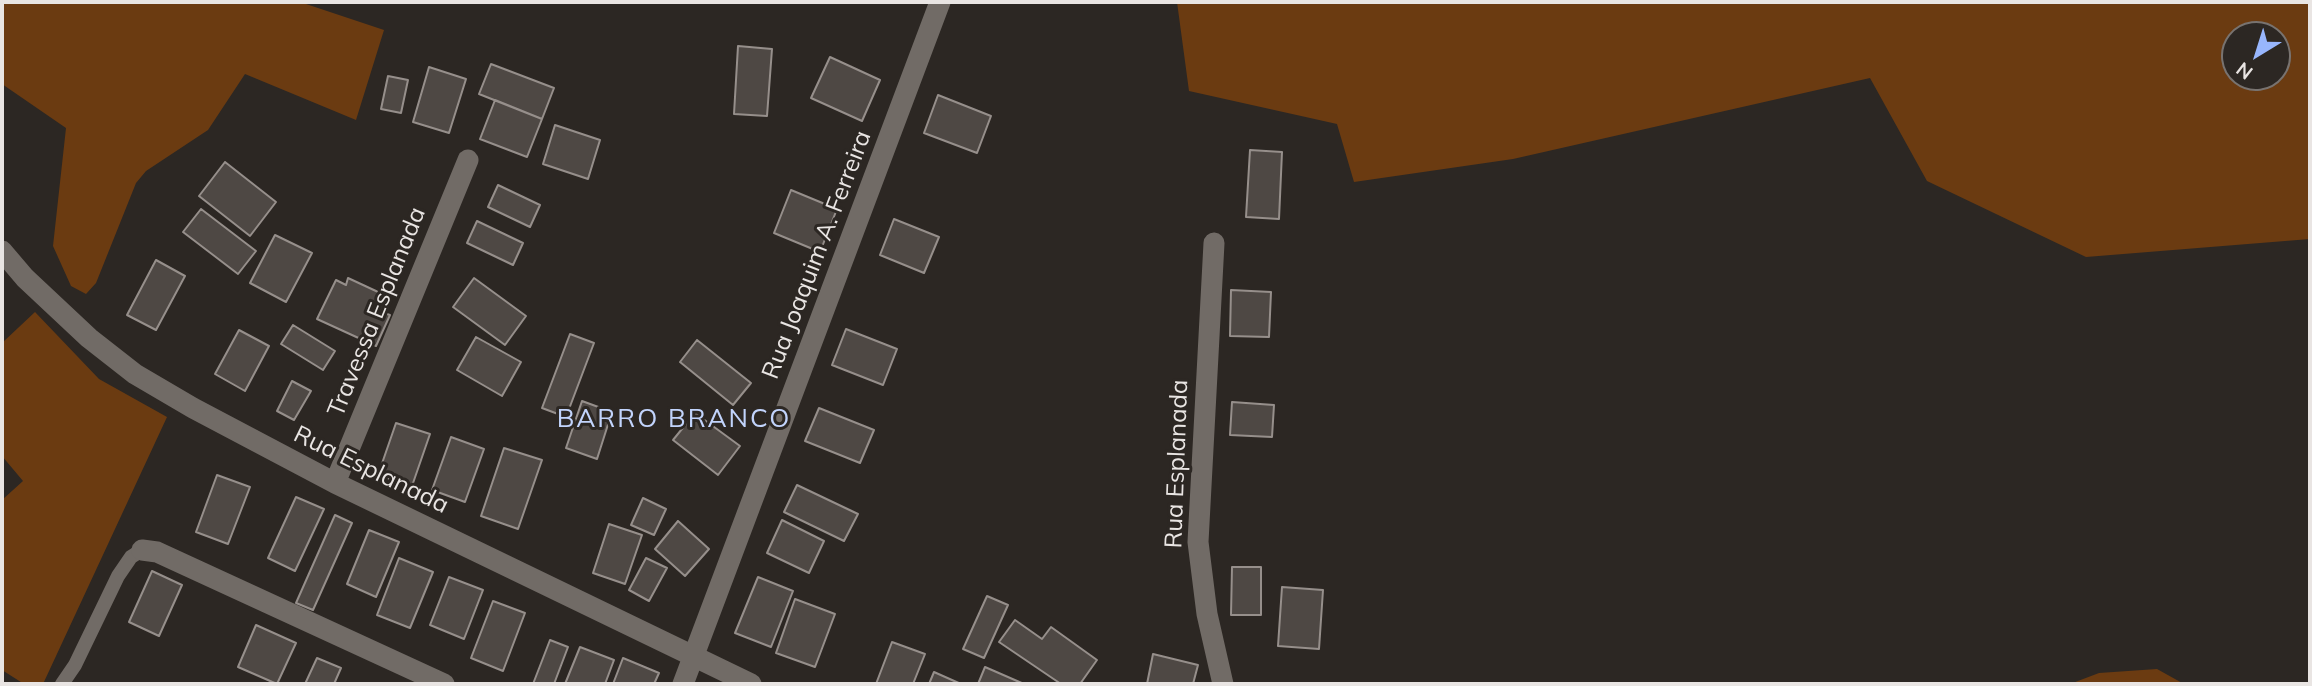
<!DOCTYPE html>
<html>
<head>
<meta charset="utf-8">
<style>
  body { margin:0 }
  #map { position:relative; width:2312px; height:686px; overflow:hidden; background:#2c2723; font-family:Mulish,sans-serif }
  canvas { display:block }
  .frame { position:absolute; inset:0; border:4px solid #e9e5e3; pointer-events:none }
  .north { position:absolute; left:2221px; top:21px; width:70px; height:70px; box-sizing:border-box; background:#2c2723; border:2px solid #787370; border-radius:50%; rotate:218deg; font-size:19px; font-weight:700; line-height:28px; text-align:center; color:#e9e5e3 }
  .north::after { content:''; display:block; margin:auto; width:24px; height:32px; background:#98b6fd; clip-path:polygon(50% 0,100% 100%,50% 72%,0 100%) }
</style>
</head>
<body>
<div id="map">
<canvas width="2312" height="686"></canvas>
<div class="frame"></div>
<div class="north">N</div>
</div>
<script>
const c = document.querySelector('canvas').getContext('2d');
c.lineJoin = 'round';
function fillPath(path, color) { c.fillStyle = color; c.fill(path, 'evenodd'); }
const poly = rows => new Path2D(rows.map(r => 'M' + r).join(''));
function strokePath(path, color, width, dash) { c.strokeStyle = color; c.lineWidth = width; c.lineCap = dash ? 'butt' : 'round'; c.setLineDash(dash || []); c.stroke(path); }
function write(font, color, halo, rows, align = 'center') {
  c.font = font + ' Mulish,sans-serif'; c.lineWidth = 6; c.setLineDash([]); c.textBaseline = 'middle'; c.strokeStyle = halo; c.fillStyle = color; for (const [text, x, y, turn = 0] of rows) {
    c.save(); c.translate(x, y); c.rotate((+turn || 0) * Math.PI / 180); c.textAlign = isNaN(turn) ? turn : align; if (halo) c.strokeText(text, 0, 0); c.fillText(text, 0, 0); c.restore();
  }
}
const green = poly([
  [2,2,300,2,384,30,356,120,245,74,208,130,146,171,136,183,96,283,86,294,71,286,53,246,66,128,2,84],
  [1177,2,2310,2,2310,239,2086,257,1927,181,1870,78,1513,159,1354,182,1337,124,1189,91],
  [2235,35,2277,35,2277,77,2235,77],
  [35,312,99,379,167,417,43,684,24,684,2,670,2,500,23,481,2,456,2,343],
  [2157,669,2184,684,2070,684,2099,673]
]);
const building = poly([
  [738,46,772,49,767,116,734,114,738,46],
  [830,57,880,80,862,121,811,98,830,57],
  [491,64,554,88,542,119,479,94,491,64],
  [429,67,466,79,449,133,413,122,429,67],
  [388,76,408,80,401,113,381,109,388,76],
  [938,95,991,116,977,153,924,133,938,95],
  [495,100,542,119,527,157,480,139,495,100],
  [555,125,600,140,588,179,543,164,555,125],
  [1250,150,1282,152,1279,219,1246,217,1250,150],
  [225,162,276,202,250,236,199,196,225,162],
  [498,185,540,205,530,227,488,207,498,185],
  [791,190,837,209,820,252,774,233,791,190],
  [201,209,256,251,238,274,183,232,201,209],
  [894,219,939,237,924,273,880,255,894,219],
  [477,221,523,243,513,265,467,243,477,221],
  [275,235,312,253,286,302,250,283,275,235],
  [156,260,185,276,156,330,127,315,156,260],
  [348,278,391,298,384,313,390,315,376,346,317,319,336,280,346,285,348,278],
  [474,278,526,316,505,345,453,307,474,278],
  [1231,290,1271,292,1269,337,1230,336,1231,290],
  [293,325,335,351,323,370,281,344,293,325],
  [846,329,897,349,883,385,832,365,846,329],
  [239,330,269,346,245,391,215,374,239,330],
  [570,334,594,343,566,417,542,408,570,334],
  [476,337,521,362,502,396,457,370,476,337],
  [697,340,751,383,733,405,680,362,697,340],
  [292,381,311,391,294,420,277,411,292,381],
  [582,401,612,412,597,459,566,448,582,401],
  [1232,402,1274,405,1272,437,1230,435,1232,402],
  [819,408,874,430,860,463,805,441,819,408],
  [695,413,740,446,718,475,673,440,695,413],
  [396,423,430,434,412,486,378,475,396,423],
  [451,437,484,449,465,502,432,490,451,437],
  [504,448,542,460,518,529,481,516,504,448],
  [217,475,250,487,228,544,196,532,217,475],
  [797,485,858,514,844,541,784,512,797,485],
  [296,497,324,509,295,571,268,558,296,497],
  [643,498,666,509,654,535,631,525,643,498],
  [335,515,352,523,313,610,296,603,335,515],
  [782,520,824,541,809,573,767,553,782,520],
  [678,521,709,549,685,576,655,549,678,521],
  [609,524,642,535,625,584,593,573,609,524],
  [369,530,399,542,376,597,347,584,369,530],
  [399,558,433,572,410,628,377,615,399,558],
  [646,558,667,568,649,601,629,590,646,558],
  [1232,567,1261,567,1261,615,1231,615,1232,567],
  [152,571,182,585,159,636,129,622,152,571],
  [449,577,483,590,464,639,430,625,449,577],
  [758,577,793,591,771,647,735,633,758,577],
  [1282,587,1323,590,1319,649,1278,646,1282,587],
  [987,596,1008,605,984,658,963,649,987,596],
  [795,599,835,614,815,667,776,653,795,599],
  [493,601,525,613,503,671,471,658,493,601],
  [1015,620,1042,639,1051,627,1097,660,1080,684,1061,684,999,642,1015,620],
  [256,625,296,643,277,684,238,667,256,625],
  [550,640,568,647,554,684,533,684,550,640],
  [892,642,925,654,913,684,876,684,892,642],
  [580,647,614,660,605,684,565,684,580,647],
  [1153,654,1198,665,1193,684,1147,684,1153,654],
  [317,658,341,668,334,684,305,684,317,658],
  [623,658,659,673,654,684,613,684,623,658],
  [985,667,1024,684,978,684,985,667],
  [934,672,961,684,929,684,934,672]
]);
const lane = poly([
  [62,684,75,665,118,576,131,557,142,550]
]);
const street = poly([
  [1214,243,1198,542,1207,614,1223,684],
  [2,251,25,278,89,338,135,374,193,408,335,483,751,684],
  [335,483,468,160],
  [142,550,157,552,444,684],
  [683,684,940,2]
]);
const streetNames = [
  ["Rua Joaquim A. Ferreira",817,255,-69],
  ["Travessa Esplanada",377,312,-68],
  ["Rua Esplanada",1177,464,-88],
  ["Rua Esplanada",371,470,26]
];
const neighbourhoodNames = [
  ["BARRO BRANCO",674,419]
];
fillPath(green, '#6b3b11');
fillPath(building, '#4e4844');
strokePath(building, '#968f8b', 2);
strokePath(lane, '#716b66', 14);
strokePath(street, '#716b66', 21);
write('24px', '#e9e5e3', '#2c2723', streetNames);
c.letterSpacing = '2px';
write('26px', '#c2d4fc', '#2c2723', neighbourhoodNames);
c.letterSpacing = '0px';
</script>
</body>
</html>
